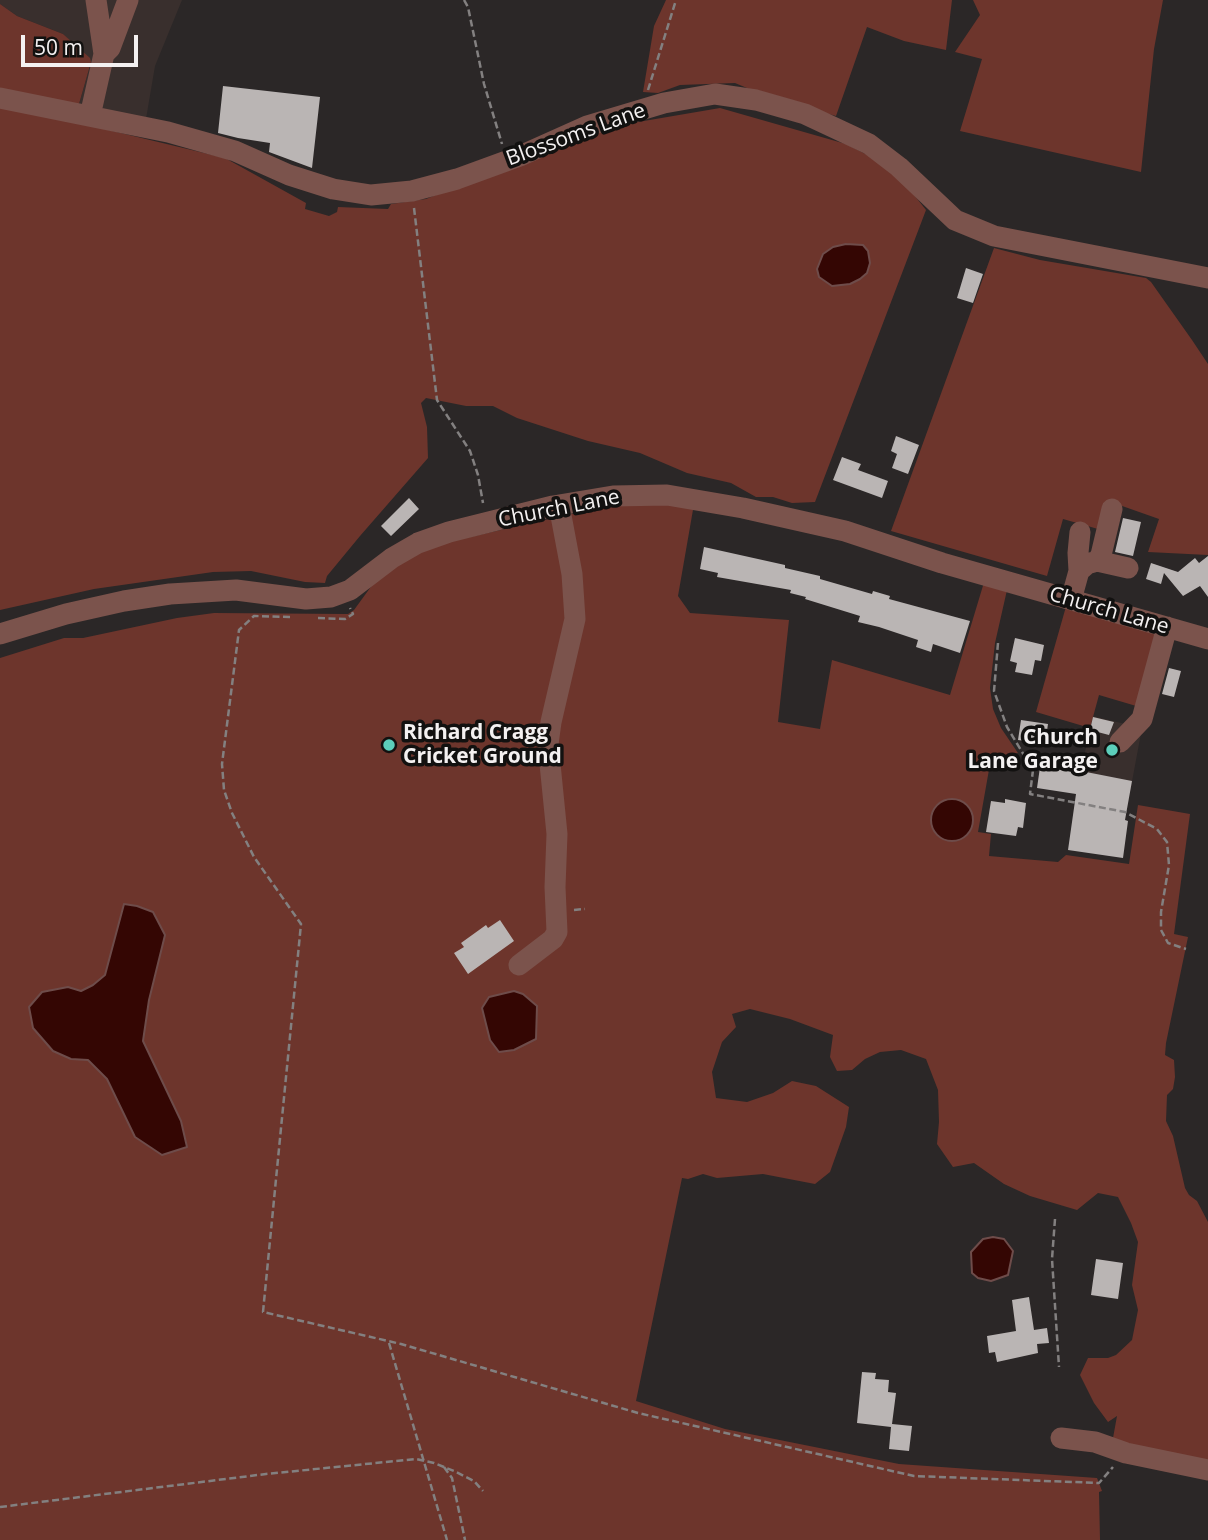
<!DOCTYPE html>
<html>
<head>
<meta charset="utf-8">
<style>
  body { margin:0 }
  #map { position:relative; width:1208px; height:1540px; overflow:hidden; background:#2b2727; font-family:"Open Sans",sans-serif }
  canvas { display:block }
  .scale { position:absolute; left:21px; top:35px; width:117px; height:32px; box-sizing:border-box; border:4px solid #f4f1f1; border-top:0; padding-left:9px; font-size:21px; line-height:24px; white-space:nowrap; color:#f4f1f1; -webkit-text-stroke:5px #121110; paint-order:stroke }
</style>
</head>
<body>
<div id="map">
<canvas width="1208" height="1540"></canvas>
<div class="scale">50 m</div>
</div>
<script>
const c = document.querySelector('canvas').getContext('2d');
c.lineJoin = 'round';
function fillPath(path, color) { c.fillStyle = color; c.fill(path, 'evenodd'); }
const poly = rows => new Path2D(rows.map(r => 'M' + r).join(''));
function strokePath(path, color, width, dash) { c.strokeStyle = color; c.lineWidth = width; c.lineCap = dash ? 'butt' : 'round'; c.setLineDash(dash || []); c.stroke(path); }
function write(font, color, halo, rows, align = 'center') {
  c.font = font + ' "Open Sans",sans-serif'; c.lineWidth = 7; c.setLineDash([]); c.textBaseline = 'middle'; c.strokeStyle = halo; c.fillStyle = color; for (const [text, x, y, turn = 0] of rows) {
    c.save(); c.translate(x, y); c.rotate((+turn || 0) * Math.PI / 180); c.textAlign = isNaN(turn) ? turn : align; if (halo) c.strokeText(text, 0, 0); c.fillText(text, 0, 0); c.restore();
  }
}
const built = poly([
  [0,0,182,0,155,66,146,119,79,104,91,62,63,34,17,16,0,4],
  [1092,716,1142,728,1128,803,1077,793]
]);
const green = poly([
  [666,0,952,0,946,50,904,41,867,27,836,116,771,98,735,83,680,85,658,93,643,92,654,26],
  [973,0,1163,0,1154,49,1141,172,960,131,982,59,955,52,980,15],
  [0,4,17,16,63,34,90,58,91,62,79,104,0,89],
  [0,104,225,158,306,203,305,209,329,216,337,212,338,207,388,209,391,204,426,199,597,129,720,108,846,144,883,163,903,181,926,210,815,502,792,503,773,497,756,497,731,483,687,473,640,453,588,441,517,418,493,406,466,406,426,398,421,403,427,427,428,458,360,536,327,576,325,583,305,582,251,571,213,572,94,589,0,610],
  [994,248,1040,260,1146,278,1151,282,1192,340,1208,364,1208,555,1148,552,1159,519,1108,501,1098,529,1063,519,1047,576,891,531],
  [616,504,694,504,678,596,690,613,789,620,778,722,820,729,832,660,950,695,985,579,1007,590,995,643,990,688,993,709,1001,728,1018,753,1007,755,1006,765,990,764,978,832,991,834,989,856,1058,862,1066,855,1129,864,1138,805,1190,814,1174,934,1188,937,1166,1043,1165,1055,1174,1060,1175,1077,1173,1089,1167,1095,1166,1121,1173,1136,1185,1188,1189,1195,1197,1201,1208,1222,1208,1461,1136,1447,1113,1438,1117,1416,1108,1422,1094,1403,1080,1375,1088,1358,1108,1358,1116,1355,1132,1340,1138,1310,1132,1285,1138,1242,1131,1223,1118,1197,1098,1193,1077,1210,1030,1196,1004,1184,974,1163,953,1167,937,1144,939,1122,938,1090,926,1059,901,1050,880,1052,865,1059,852,1070,837,1071,830,1057,833,1035,790,1019,750,1009,732,1014,736,1027,722,1042,712,1072,716,1098,747,1102,773,1093,792,1081,816,1086,849,1107,846,1127,830,1172,815,1184,763,1174,717,1178,703,1174,688,1179,682,1178,636,1401,725,1429,899,1464,1097,1478,1102,1491,1099,1492,1100,1540,0,1540,0,658,64,638,83,638,177,618,214,613,348,614,354,610,378,577,421,548],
  [1067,603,1162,631,1143,708,1099,695,1090,728,1036,712]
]);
const water = poly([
  [846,244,863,245,868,251,870,263,867,273,860,279,850,284,832,286,819,277,817,269,823,254,833,247,846,244],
  '931 820a21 21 0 1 1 42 0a21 21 0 1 1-42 0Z',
  [124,904,137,906,153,912,165,935,149,1000,143,1041,181,1121,187,1147,162,1155,135,1137,107,1079,88,1060,71,1059,53,1051,33,1028,29,1007,42,992,68,987,81,991,93,985,105,975,124,904],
  [514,991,523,994,537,1006,536,1039,514,1050,499,1052,490,1040,482,1008,489,997,514,991],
  [993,1237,1004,1239,1013,1251,1008,1275,991,1281,978,1278,972,1273,971,1252,983,1239,993,1237]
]);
const building = poly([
  [223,86,320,97,312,168,269,152,270,143,238,138,218,133],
  [966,268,983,274,973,303,957,298],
  [896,436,919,445,908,474,892,468,897,454,891,451],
  [842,457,861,464,858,470,888,481,882,498,833,480],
  [409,498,419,509,391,536,381,526],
  [1123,518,1141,522,1133,556,1115,552],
  [704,547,785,565,785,568,820,576,820,579,872,594,873,591,890,596,889,599,970,621,960,653,933,644,931,652,916,647,918,640,879,627,858,622,860,616,805,599,806,597,790,593,791,590,717,577,718,573,700,569],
  [1208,556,1208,597,1200,586,1183,596,1164,573,1161,584,1146,579,1151,563,1178,572,1195,558,1199,563],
  [1015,638,1044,645,1041,661,1035,660,1032,675,1015,672,1017,663,1010,661],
  [1169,668,1181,671,1174,697,1162,694],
  [1093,717,1114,722,1109,735,1090,730],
  [1021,720,1048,724,1045,744,1018,740],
  [1040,767,1081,773,1081,771,1132,781,1125,820,1128,821,1123,858,1068,850,1076,794,1037,788],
  [1005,799,1026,803,1023,828,1018,827,1016,836,986,832,991,801,1005,803],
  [500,920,514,941,468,974,454,953,464,947,461,943,486,925,488,928],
  [1096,1259,1123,1263,1118,1299,1091,1295],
  [1029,1297,1034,1330,1047,1328,1049,1343,1037,1344,1038,1353,997,1362,995,1352,989,1353,987,1336,1016,1331,1012,1300],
  [862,1372,876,1373,875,1379,889,1380,888,1392,896,1393,892,1424,912,1426,909,1451,889,1449,891,1427,857,1423]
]);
const path = poly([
  [464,0,468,7,484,84,502,144],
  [648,90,676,0],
  [414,208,437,400,470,451,478,475,483,503],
  [290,617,254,616,239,630,222,764,224,790,232,813,254,857,301,924,263,1312,401,1344,638,1413,914,1476,1099,1483,1113,1467],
  [318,618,345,619,353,614,350,608],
  [998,643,994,691,1007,727,1033,770,1030,794,1125,812,1157,829,1167,842,1169,865,1161,912,1161,930,1168,943,1186,949],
  [574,910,585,909],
  [1055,1219,1052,1259,1059,1367],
  [389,1343,447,1540],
  [444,1467,452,1478,465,1540],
  [0,1507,266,1474,416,1459,434,1463,454,1471,474,1481,483,1491]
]);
const minor = poly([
  [96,0,104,54],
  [0,98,168,132,235,151,289,175,333,189,371,195,412,191,457,179,520,156,587,126,664,103,715,94,756,100,805,114,869,144,899,167,955,220,994,236,1208,278],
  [90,116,104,54,110,48,128,0],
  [1097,561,1101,555,1112,509],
  [1079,571,1078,553,1080,532],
  [1071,600,1079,571,1087,564,1097,561,1128,568],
  [0,634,66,614,124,601,170,594,236,590,306,599,331,597,350,590,392,558,418,543,449,532,553,506,613,496,667,495,743,508,845,531,942,563,1208,639],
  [1120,742,1142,719,1167,627],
  [519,965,553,939,557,932,555,887,557,834,548,744,551,722,575,619,572,574,559,505],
  [1061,1438,1095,1442,1126,1453,1208,1470]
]);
const markers = [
  [389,745,7,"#5cceba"],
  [1112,750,7,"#5cceba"]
];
const streetNames = [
  ["Blossoms Lane",576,135,-20],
  ["Church Lane",559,509,-11],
  ["Church Lane",1109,611,16]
];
const poiNames = [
  ["Richard Cragg",403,733],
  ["Cricket Ground",403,757],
  ["Church",1098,738,"right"],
  ["Lane Garage",1098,762,"right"]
];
fillPath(built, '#392f2d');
fillPath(green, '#6d352c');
fillPath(water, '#340603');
strokePath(water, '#6e4c4a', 2);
fillPath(building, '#bab5b4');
strokePath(path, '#838080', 2.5, [7, 3.5]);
strokePath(minor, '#7b534c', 21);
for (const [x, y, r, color] of markers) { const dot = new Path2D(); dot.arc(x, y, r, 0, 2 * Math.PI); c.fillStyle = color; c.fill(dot); strokePath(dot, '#121110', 2.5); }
write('21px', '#f4f1f1', '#121110', streetNames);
write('bold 21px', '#f4f1f1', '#121110', poiNames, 'left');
</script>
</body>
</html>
